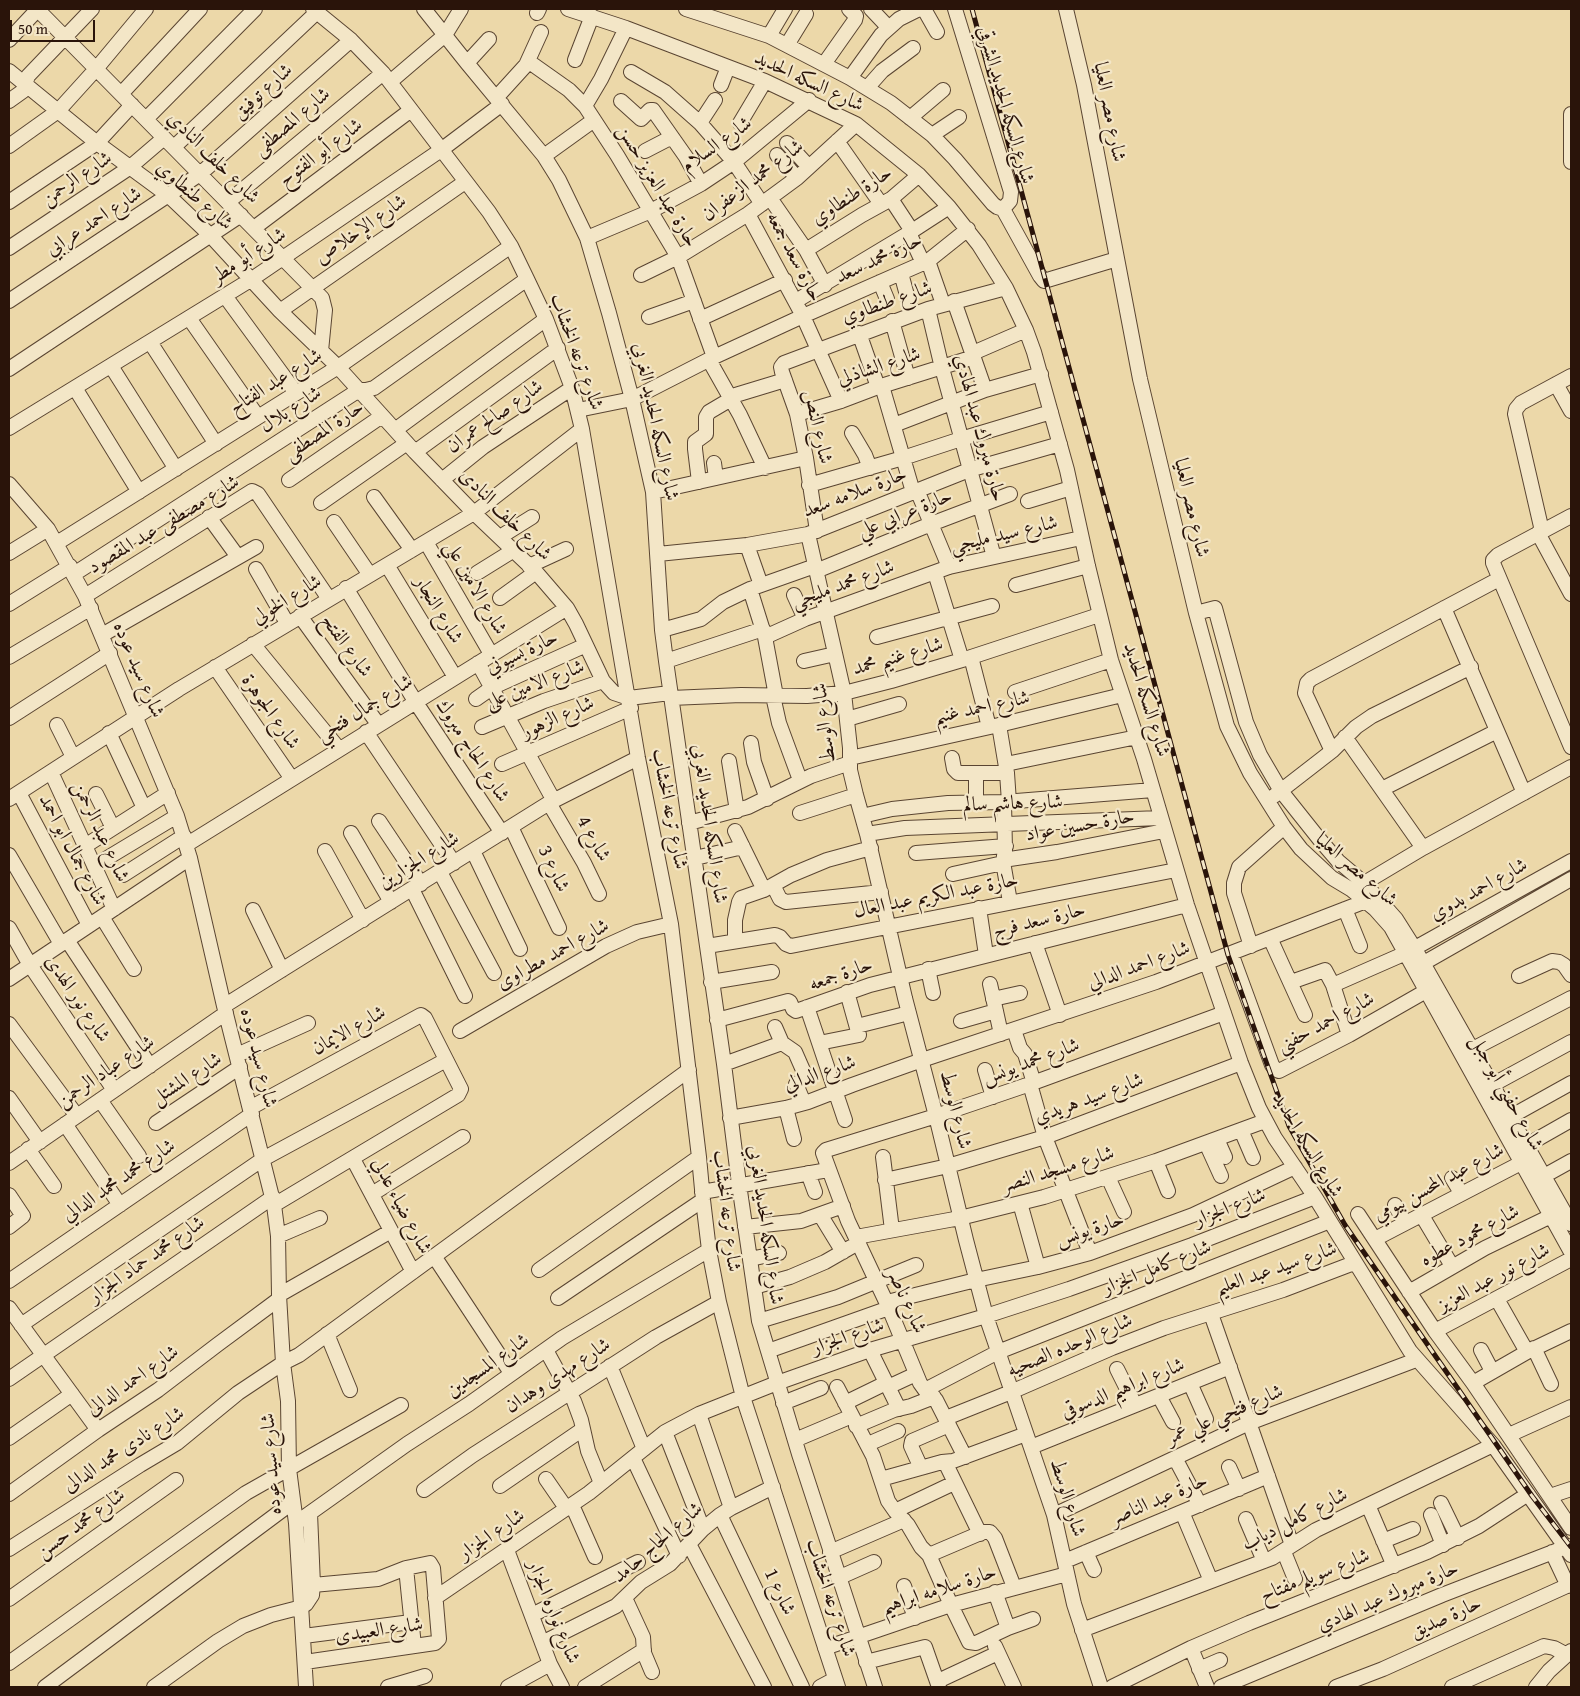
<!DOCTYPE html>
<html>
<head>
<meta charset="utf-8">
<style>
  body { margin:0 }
  #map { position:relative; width:1580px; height:1696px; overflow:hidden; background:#ecd8a9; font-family:"Gentium Book Plus",serif }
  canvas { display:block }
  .frame { position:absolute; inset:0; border:10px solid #2a140a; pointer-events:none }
  .scale { position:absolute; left:10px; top:20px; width:85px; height:22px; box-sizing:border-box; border:2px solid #2a140a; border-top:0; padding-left:6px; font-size:15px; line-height:18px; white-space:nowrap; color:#2a140a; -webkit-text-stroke:4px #f3e6c7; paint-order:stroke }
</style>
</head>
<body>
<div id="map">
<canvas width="1580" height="1696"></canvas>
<div class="frame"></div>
<div class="scale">50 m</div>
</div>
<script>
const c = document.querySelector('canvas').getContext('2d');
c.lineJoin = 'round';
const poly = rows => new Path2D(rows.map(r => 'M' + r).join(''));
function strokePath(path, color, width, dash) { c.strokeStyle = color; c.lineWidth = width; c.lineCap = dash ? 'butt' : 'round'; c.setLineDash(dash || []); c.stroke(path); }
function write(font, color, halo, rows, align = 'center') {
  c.font = font + ' "Gentium Book Plus",Amiri,serif'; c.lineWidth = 4.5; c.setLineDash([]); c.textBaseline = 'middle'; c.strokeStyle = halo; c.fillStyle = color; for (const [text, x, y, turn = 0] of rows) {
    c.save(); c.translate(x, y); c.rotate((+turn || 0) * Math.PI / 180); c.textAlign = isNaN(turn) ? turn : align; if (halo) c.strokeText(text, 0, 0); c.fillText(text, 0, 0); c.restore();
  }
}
const minor = poly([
  [37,9,322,298,325,310,321,351],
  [313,9,351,40,383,73,489,212,511,246,527,279,546,319,572,388,582,429,638,758,671,924,699,1157,703,1200,709,1250,719,1302,743,1397,838,1687],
  [424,9,467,63,544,156,559,180,587,238,609,313,632,399,653,492,662,630,666,661,724,1064,739,1184,759,1321,799,1454,875,1687],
  [568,9,626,28,765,81,856,124,919,175,949,207,979,245,1006,288,1026,330,1034,352,1067,470,1088,566,1111,660,1144,759,1187,905,1241,1063,1259,1108,1275,1138,1315,1197,1410,1351,1493,1445,1571,1555],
  [686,9,769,36,850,78,891,103,932,135,955,159,993,204,997,207,1003,209],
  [871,9,888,27],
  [924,9,937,32],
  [955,9,1011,192,1010,201,1003,209],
  [1066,9,1084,85,1140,379,1196,613,1227,726,1250,773,1284,827,1301,849,1332,878,1352,890,1375,909,1391,927,1571,1252],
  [537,13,539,9],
  [769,36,785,9],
  [9,40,38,9],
  [787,45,806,14],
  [575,60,592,16],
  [528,61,569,90,585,106,617,155,678,257,714,357],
  [467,63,489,39],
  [824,64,855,20,856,16,849,9],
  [9,71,97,143,169,196,211,236,280,311,338,367,415,452,474,513,536,572,567,608,576,624,603,681,614,693,629,698,670,693],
  [631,72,665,92,700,123,734,162,762,204],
  [850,78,881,35,899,19,919,9],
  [390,82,445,35,461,9],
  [721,85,728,67],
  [867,88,882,71,913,48],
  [121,94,200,9],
  [496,98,526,65,541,32],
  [9,101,23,91,28,76,92,9],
  [621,101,641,119,650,110,653,110,686,157,701,184],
  [585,106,601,79,626,28],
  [1571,114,1571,162],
  [910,118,943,90],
  [146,119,255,9],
  [700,123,715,100],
  [740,123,765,81],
  [932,135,959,117],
  [837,141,881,204],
  [787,143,809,167],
  [9,146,58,111,96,69,146,9],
  [174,147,317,12],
  [645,151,672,137],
  [777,155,797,178],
  [544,156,594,120],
  [770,198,806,250,825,285],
  [891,199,912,231],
  [9,202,97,143,132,105],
  [228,202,383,73],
  [1003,209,1040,276,1044,281,1117,259],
  [748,214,803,316,841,401],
  [254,228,411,110],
  [909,233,923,263],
  [587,238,651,211,701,184,734,162,809,100],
  [9,248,129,168,164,138],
  [806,250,862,215,891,199,919,175],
  [928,261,943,304],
  [901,273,912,314],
  [641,275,678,257,748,214,797,178,856,124],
  [880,282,887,299],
  [225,296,296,393],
  [9,301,200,174,351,40],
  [796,301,909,233,949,207],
  [954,301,985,390],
  [928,309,942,368,994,557],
  [280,311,465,182],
  [649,317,694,301],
  [189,318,258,417],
  [700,319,785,280],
  [892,321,908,378],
  [859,333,878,387],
  [150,342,216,444],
  [973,353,1026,330],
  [709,360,740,415,765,468],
  [111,366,176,469],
  [9,369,241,215],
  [1556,384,1571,411],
  [882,386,913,492],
  [75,388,139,492],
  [729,397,785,380],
  [578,410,632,399,714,357,803,316,928,261,968,229],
  [797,414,841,401,878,387,974,357],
  [894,425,985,390,1041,374],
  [9,428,252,279,441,150,502,104],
  [395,430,546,319],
  [852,433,865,455,870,468],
  [415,452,558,348],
  [714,463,716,478],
  [289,480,382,416],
  [442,480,483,447,572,388],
  [699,482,695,449,695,442,706,434,706,417,709,412,731,399],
  [9,484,48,529,85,596,177,816,190,858,224,1006,274,1205,278,1236,279,1295,283,1363,288,1401,289,1469,296,1523,306,1687],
  [809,485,903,458,961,439,1051,412],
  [917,490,949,567],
  [653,492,806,458],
  [374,497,412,550],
  [1028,501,1071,488],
  [321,503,407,443],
  [1571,516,1498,555,1493,560,1493,563,1571,747],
  [209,517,238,557],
  [334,522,370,575],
  [817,531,806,458,797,414,782,372,781,367,784,363,928,309,1006,288],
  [1542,531,1515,414,1516,409,1521,403,1571,376],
  [1538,533,1571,594],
  [808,534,844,693,850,748,850,770,856,795,867,834,905,998,936,1116,966,1240,986,1316,1054,1515,1074,1604,1101,1687],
  [500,537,532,517],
  [426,542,491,654],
  [57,543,338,367,511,246],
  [747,545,761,585],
  [9,553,48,529],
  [658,554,747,545,808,534,969,470,1060,444],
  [387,565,455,677],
  [529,566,566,549],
  [256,569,287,623],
  [816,571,931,524,1010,494],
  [477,573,514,550],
  [935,573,962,660],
  [74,574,359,390,366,390,374,388,527,279],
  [1016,585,1088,566],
  [346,588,415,701,502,833],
  [750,589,765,637,776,696],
  [794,595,805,619],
  [85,596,252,491,258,494,329,599],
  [500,598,536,572],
  [9,604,70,566],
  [1444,608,1524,793],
  [1196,613,1215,608,1246,722,1260,755,1281,791,1320,840,1338,861,1364,883,1396,919,1415,949,1571,1224],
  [300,616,378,724],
  [662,630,701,619,723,602,750,589,815,566],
  [102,635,256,547],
  [765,637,805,619,949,567,1081,538],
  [877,637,992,606],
  [253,644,339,749],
  [9,657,91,608],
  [971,657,989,727],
  [666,661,763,629],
  [804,661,835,654],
  [478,663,554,801],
  [215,667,292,779],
  [1015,692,1111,660],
  [773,696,779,723,800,780],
  [671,698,741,695,807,696,844,693,891,681,962,660,1099,615],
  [476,699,493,687,586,645],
  [9,718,110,653],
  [847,719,899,704],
  [57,725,73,757],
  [999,725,1007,773,1009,802],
  [482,727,544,701,603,681],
  [366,732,454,863],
  [109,733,144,808],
  [1345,737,1423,848],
  [751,743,754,762,767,799],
  [1332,751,1305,693,1307,683,1311,679,1499,579],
  [850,758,999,725,1122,695],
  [952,758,954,769,958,773,1007,773],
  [729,761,737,811],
  [502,764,631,708],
  [1006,764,1137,737],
  [51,772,114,909],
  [976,773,976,802],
  [1382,789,1497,731],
  [19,793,89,925],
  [96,794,113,828],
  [1274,796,1332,751,1356,727,1372,716,1471,667],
  [9,799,179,689,474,513,582,429],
  [1004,802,1005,850,1003,862,1010,902],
  [549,803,584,863,599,894],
  [800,813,856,795],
  [862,816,892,809,948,803,1004,802,1153,790],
  [379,821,421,884],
  [689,823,748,807,811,776,850,763],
  [511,827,559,928],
  [735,831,764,890],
  [351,833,391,902],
  [867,834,905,828,1160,818],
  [186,845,567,608],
  [85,846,168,793],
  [325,851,363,920],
  [473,851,520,949],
  [916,853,1006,846],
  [9,855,61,944],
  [695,858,743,847],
  [1003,860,1057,852,1164,831],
  [94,866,177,816],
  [440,872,494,973],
  [953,874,1003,863],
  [123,875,184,836],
  [773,885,780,899,786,902,881,892],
  [1356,888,1423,848,1571,767],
  [412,889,465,996],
  [979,908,986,955],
  [1345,909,1360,946],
  [253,910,282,970],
  [102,917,134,969],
  [9,928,30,965,114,1090],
  [1270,938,1305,1015],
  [67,940,150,1066],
  [735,941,735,920,739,902,741,898,764,890,791,875,827,860,871,848],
  [1035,943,1060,1015],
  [707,946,775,935,780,937,786,944,791,946,1176,870],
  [1251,946,1234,893,1234,883,1239,867,1284,827],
  [1231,953,1272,1065,1275,1069,1279,1071,1349,1035,1426,991],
  [1415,968,1571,879],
  [928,969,933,993],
  [1519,976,1552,961,1559,962,1564,965,1571,975],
  [9,979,190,858],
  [711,982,772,972],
  [1291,982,1325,970,1333,985,1349,1035],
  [990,984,1001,1034],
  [1333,985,1406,953,1571,861],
  [993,999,1020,993],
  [224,1006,549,803,638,758],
  [807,1007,845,1120],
  [717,1020,788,1001,790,1002,793,1009,796,1011,870,985,1187,905],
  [961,1021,996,1011],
  [9,1024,77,1116],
  [857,1026,909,1013],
  [775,1027,782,1043,795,1052,806,1077,805,1079,796,1084,804,1103],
  [1014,1030,1020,1048,1025,1054,1034,1083],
  [460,1031,606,946,637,932,671,924],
  [819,1043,859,1035,847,992],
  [1465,1053,1571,998],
  [237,1055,308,1023],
  [724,1064,782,1043],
  [985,1070,993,1097],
  [1030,1084,1045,1137,1090,1253],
  [1492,1085,1571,1042],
  [9,1098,40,1142],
  [100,1100,139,1156],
  [250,1108,421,1015,425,1018,461,1089,458,1095,274,1205],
  [786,1108,794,1139],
  [1510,1117,1571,1083],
  [730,1118,786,1108,808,1102,852,1085,922,1060,1156,982,1366,901],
  [156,1123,240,1067],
  [65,1124,120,1205],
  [1241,1130,1253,1158],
  [1217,1139,1225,1157],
  [1206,1143,1221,1176],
  [1527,1145,1571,1120],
  [28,1149,54,1186],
  [883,1157,892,1230],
  [353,1159,413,1272],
  [1156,1161,1168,1191],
  [9,1163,226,1013],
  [808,1173,815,1192],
  [1544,1176,1571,1161],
  [1108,1177,1124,1212],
  [1452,1178,1461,1193],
  [885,1180,948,1166,1045,1137,1241,1063],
  [702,1192,828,1170],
  [372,1194,463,1137],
  [9,1195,23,1216,9,1227],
  [1020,1203,1038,1267],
  [1395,1205,1405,1223],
  [1358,1214,1435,1331,1473,1383,1571,1528],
  [1421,1214,1452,1266],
  [821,1216,843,1252],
  [745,1227,801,1221,843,1206],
  [278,1236,320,1218],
  [856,1237,960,1218,1044,1197,1156,1161,1265,1121],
  [1375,1239,1521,1163],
  [434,1256,511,1373],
  [750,1259,779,1253],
  [539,1270,699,1157],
  [9,1281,252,1114],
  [754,1287,790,1277,825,1262,858,1243],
  [1409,1292,1485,1248,1551,1216],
  [279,1295,391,1231],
  [558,1298,703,1200],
  [1497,1299,1527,1352],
  [887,1302,976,1280,1038,1267,1090,1253,1193,1215,1295,1167],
  [9,1308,98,1430],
  [1211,1314,1292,1545],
  [759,1321,838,1297,916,1265],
  [21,1325,263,1159,446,1060],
  [1435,1331,1571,1259],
  [327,1334,350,1390],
  [1534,1348,1551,1384],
  [546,1350,574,1401,581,1420,588,1451,601,1483],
  [870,1350,899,1409],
  [1481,1350,1492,1371],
  [768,1351,889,1308],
  [610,1366,644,1449],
  [1117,1369,1135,1405],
  [9,1379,273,1197],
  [1190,1383,1206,1419],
  [1473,1383,1527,1352,1571,1331],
  [837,1387,873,1456,888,1501,895,1511,908,1525,921,1547,929,1555,951,1605,969,1642,976,1643,1008,1628,1033,1619],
  [888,1387,916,1374],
  [925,1390,998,1352,1330,1221],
  [1159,1396,1173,1422],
  [783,1403,821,1388],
  [845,1403,886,1383],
  [699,1414,731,1508],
  [946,1418,1011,1392,1112,1348,1164,1328,1283,1290,1354,1263],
  [856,1426,894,1410,911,1406,934,1397],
  [665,1432,703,1529],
  [1509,1435,1571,1407],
  [9,1438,72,1394],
  [795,1440,852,1416],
  [868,1444,898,1431],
  [1031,1447,1230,1367],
  [965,1457,936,1400,925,1390,920,1383,889,1308,848,1221,823,1153,826,1150,936,1116,1030,1084,1224,1013],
  [633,1458,679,1556],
  [1175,1458,1200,1505],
  [945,1462,980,1534],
  [1229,1467,1239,1489],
  [921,1468,911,1446,912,1441,949,1425],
  [546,1479,566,1508],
  [881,1479,942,1462,953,1461,1026,1434],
  [500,1486,583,1429],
  [424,1490,473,1455,656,1337,719,1302],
  [9,1494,98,1430,158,1390,217,1345,279,1299],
  [1550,1496,1571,1489],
  [1441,1503,1458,1538],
  [572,1505,595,1557],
  [1368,1505,1394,1566],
  [895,1511,954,1483],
  [1182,1512,1211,1581],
  [720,1515,802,1687],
  [1054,1515,1249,1423,1416,1360],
  [1431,1515,1443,1545],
  [1246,1519,1264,1561],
  [296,1523,407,1444,469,1404,562,1338,709,1250],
  [1383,1541,1413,1529],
  [689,1544,764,1687],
  [9,1549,140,1465,177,1443,238,1393,283,1363,299,1355,689,1070],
  [507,1550,550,1664,562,1687],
  [830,1552,904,1520],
  [1086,1552,1094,1570],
  [1284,1552,1295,1579],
  [1552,1552,1568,1586],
  [929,1555,983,1532,990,1532,995,1538,1014,1587],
  [1065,1561,1268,1476],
  [406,1568,414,1646],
  [838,1578,874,1562],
  [904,1586,915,1618],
  [995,1592,1008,1628],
  [435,1598,589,1493,665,1432,699,1414,777,1383,870,1350,986,1316,1069,1289,1192,1245,1315,1197],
  [625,1598,643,1637,644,1653,652,1672],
  [9,1599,176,1480],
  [532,1615,638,1562],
  [1082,1630,1272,1558,1316,1530,1493,1445],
  [304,1636,411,1622],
  [542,1643,616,1606,641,1582,670,1564,703,1529,720,1515,731,1508,773,1487],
  [995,1646,1014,1687],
  [825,1648,951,1605,1067,1574],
  [1191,1648,1207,1687],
  [305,1662,435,1643,439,1639,433,1568,430,1563,406,1568,378,1579,313,1585],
  [866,1662,925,1647,939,1687],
  [9,1663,246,1493,401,1405],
  [1199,1669,1220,1660],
  [938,1681,998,1653],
  [45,1687,293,1502],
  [154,1687,218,1641,243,1626,271,1615,302,1607,306,1604,312,1595,313,1585,310,1513],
  [388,1687,425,1676],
  [508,1687,550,1664],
  [585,1687,644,1650],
  [820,1687,835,1679],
  [1112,1687,1191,1648,1249,1623,1427,1552,1479,1526,1528,1494],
  [1221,1687,1442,1595,1566,1547,1571,1546],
  [1336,1687,1383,1669,1571,1584],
  [1452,1687,1544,1646,1554,1648,1567,1655],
  [1536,1687,1549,1671,1571,1651]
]);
const rail = poly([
  [972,9,1228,955,1289,1126,1345,1225,1532,1496,1571,1547]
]);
const streetNames = [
  ["شارع السكه الحديد",809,82,25],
  ["شارع توفيق",263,92,-42],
  ["شارع السكه الحديد الشرقي",1005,105,74],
  ["شارع مصر العليا",1109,112,79],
  ["شارع المصطفى",292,122,-40],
  ["شارع السلام",717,145,-35],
  ["شارع أبو الفتوح",321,153,-37],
  ["شارع خلف النادي",213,158,45],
  ["شارع الرحمن",77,179,-34],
  ["شارع محمد الزعفران",753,181,-37],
  ["حارة عبد العزيز حسن",657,186,59],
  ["شارع طنطاوي",194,196,41],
  ["حارة طنطاوي",852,196,-33],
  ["شارع احمد عرابي",94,222,-33],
  ["شارع الإخلاص",361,230,-35],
  ["شارع أبو مطر",249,256,-33],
  ["حارة سعد جمعه",794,257,62],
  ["حارة محمد سعد",879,259,-25],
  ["شارع طنطاوي",887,303,-19],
  ["شارع ترعه الخشاب",576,352,70],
  ["شارع الشاذلي",879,367,-18],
  ["شارع عبد الفتاح",276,382,-32],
  ["شارع بلال",291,410,-33],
  ["شارع صالح عمران",495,417,-35],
  ["شارع السكه الحديد الغربي",655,422,78],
  ["شارع النص",817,427,77],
  ["حارة مبروك عبد الهادي",979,428,75],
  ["حارة المصطفى",324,431,-34],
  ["حارة سلامه سعد",855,493,-21],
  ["شارع مصر العليا",1191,508,77],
  ["حارة عرابي علي",905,514,-22],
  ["شارع خلف النادى",505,515,45],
  ["شارع مصطفى عبد المقصود",164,525,-31],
  ["شارع سيد مليجي",1004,535,-13],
  ["شارع محمد مليجي",843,585,-20],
  ["شارع الامين علي",475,588,60],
  ["شارع الخولي",287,600,-31],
  ["شارع النجار",438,610,59],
  ["شارع الفتح",346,646,54],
  ["حارة بسيوني",522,653,-25],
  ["شارع غنيم محمد",898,657,-16],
  ["شارع سيد عوده",138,670,67],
  ["شارع الامين على",535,685,-21],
  ["شارع السكه الحديد",1146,700,73],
  ["شارع احمد غنيم",982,708,-12],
  ["شارع جمال فتحي",365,709,-32],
  ["شارع الجوهرة",270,712,55],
  ["شارع الزهور",558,718,-24],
  ["شارع الوسط",825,723,-97],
  ["شارع الحاج مبروك",472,751,57],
  ["شارع هاشم سالم",1013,804,-2],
  ["شارع ترعه الخشاب",669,809,79],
  ["شارع السكه الحديد الغربي",709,824,82],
  ["حارة حسين عواد",1080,826,-10],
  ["شارع عبد الرحمن",100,832,65],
  ["شارع 4",593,839,61],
  ["شارع جمال ابو احمد",72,850,62],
  ["شارع الجزارين",419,861,-32],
  ["شارع 3",553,869,65],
  ["شارع مصر العليا",1356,870,41],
  ["شارع احمد بدوي",1479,890,-29],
  ["حارة عبد الكريم عبد العال",936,896,-11],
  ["حارة سعد فرج",1039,921,-14],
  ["شارع احمد مطراوى",553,955,-29],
  ["شارع احمد الدالي",1139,966,-20],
  ["حارة جمعه",841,975,-19],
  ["شارع نور الهدى",77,999,56],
  ["شارع احمد حفني",1326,1023,-28],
  ["شارع الايمان",349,1031,-29],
  ["شارع سيد عوده",258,1058,76],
  ["شارع محمد يونس",1031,1062,-20],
  ["شارع عباد الرحمن",106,1072,-34],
  ["شارع الدالي",820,1074,-19],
  ["شارع المشتل",187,1079,-33],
  ["شارع حفني أبو جبل",1506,1093,61],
  ["شارع سيد هريدي",1089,1099,-20],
  ["شارع الوسط",955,1110,76],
  ["شارع السكه الحديد",1307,1145,59],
  ["شارع مسجد النصر",1058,1170,-17],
  ["شارع محمد محمد الدالي",119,1181,-34],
  ["شارع عبد المحسن بيومي",1439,1183,-28],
  ["شارع ضياء عدلي",401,1206,62],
  ["شارع الجزار",1230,1208,-21],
  ["شارع ترعه الخشاب",726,1211,83],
  ["شارع السكه الحديد الغربي",765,1225,82],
  ["حارة يونس",1090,1230,-18],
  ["شارع محمود عطوه",1470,1236,-28],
  ["شارع محمد حماد الجزار",147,1260,-35],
  ["شارع كامل الجزار",1157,1268,-22],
  ["شارع سيد عبد العليم",1276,1269,-19],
  ["شارع نور عبد العزيز",1494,1278,-28],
  ["شارع ناصر",906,1301,66],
  ["شارع الجزار",848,1337,-19],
  ["شارع الوحده الصحيه",1070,1346,-23],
  ["شارع المسجدين",488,1366,-35],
  ["شارع مهدى وهدان",558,1376,-33],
  ["شارع احمد الدالى",133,1381,-35],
  ["شارع ابراهيم الدسوقي",1123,1389,-22],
  ["شارع فتحي علي عمر",1225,1415,-23],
  ["شارع نادى محمد الدالى",124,1450,-33],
  ["شارع سيد عوده",272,1464,-94],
  ["شارع الوسط",1067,1498,73],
  ["حارة عبد الناصر",1159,1500,-23],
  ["شارع كامل دياب",1295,1520,-27],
  ["شارع محمد حسن",81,1524,-36],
  ["شارع الجزار",492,1535,-34],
  ["شارع الحاج حامد",658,1543,-41],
  ["شارع سويلم مفتاح",1315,1576,-21],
  ["حارة سلامه ابراهيم",939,1590,-18],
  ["شارع 1",779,1592,65],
  ["حارة مبروك عبد الهادي",1388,1597,-23],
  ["شارع ترعه الخشاب",830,1598,72],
  ["شارع نواره الجزار",553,1612,68],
  ["حارة صديق",1446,1618,-24],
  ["شارع العبيدى",379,1631,-8]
];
strokePath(minor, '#5a4532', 16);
strokePath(minor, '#f3e6c7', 14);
strokePath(rail, '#2a140a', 5);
strokePath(rail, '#f3e6c7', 3, [9]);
write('20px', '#2a140a', '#f3e6c7', streetNames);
</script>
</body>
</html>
